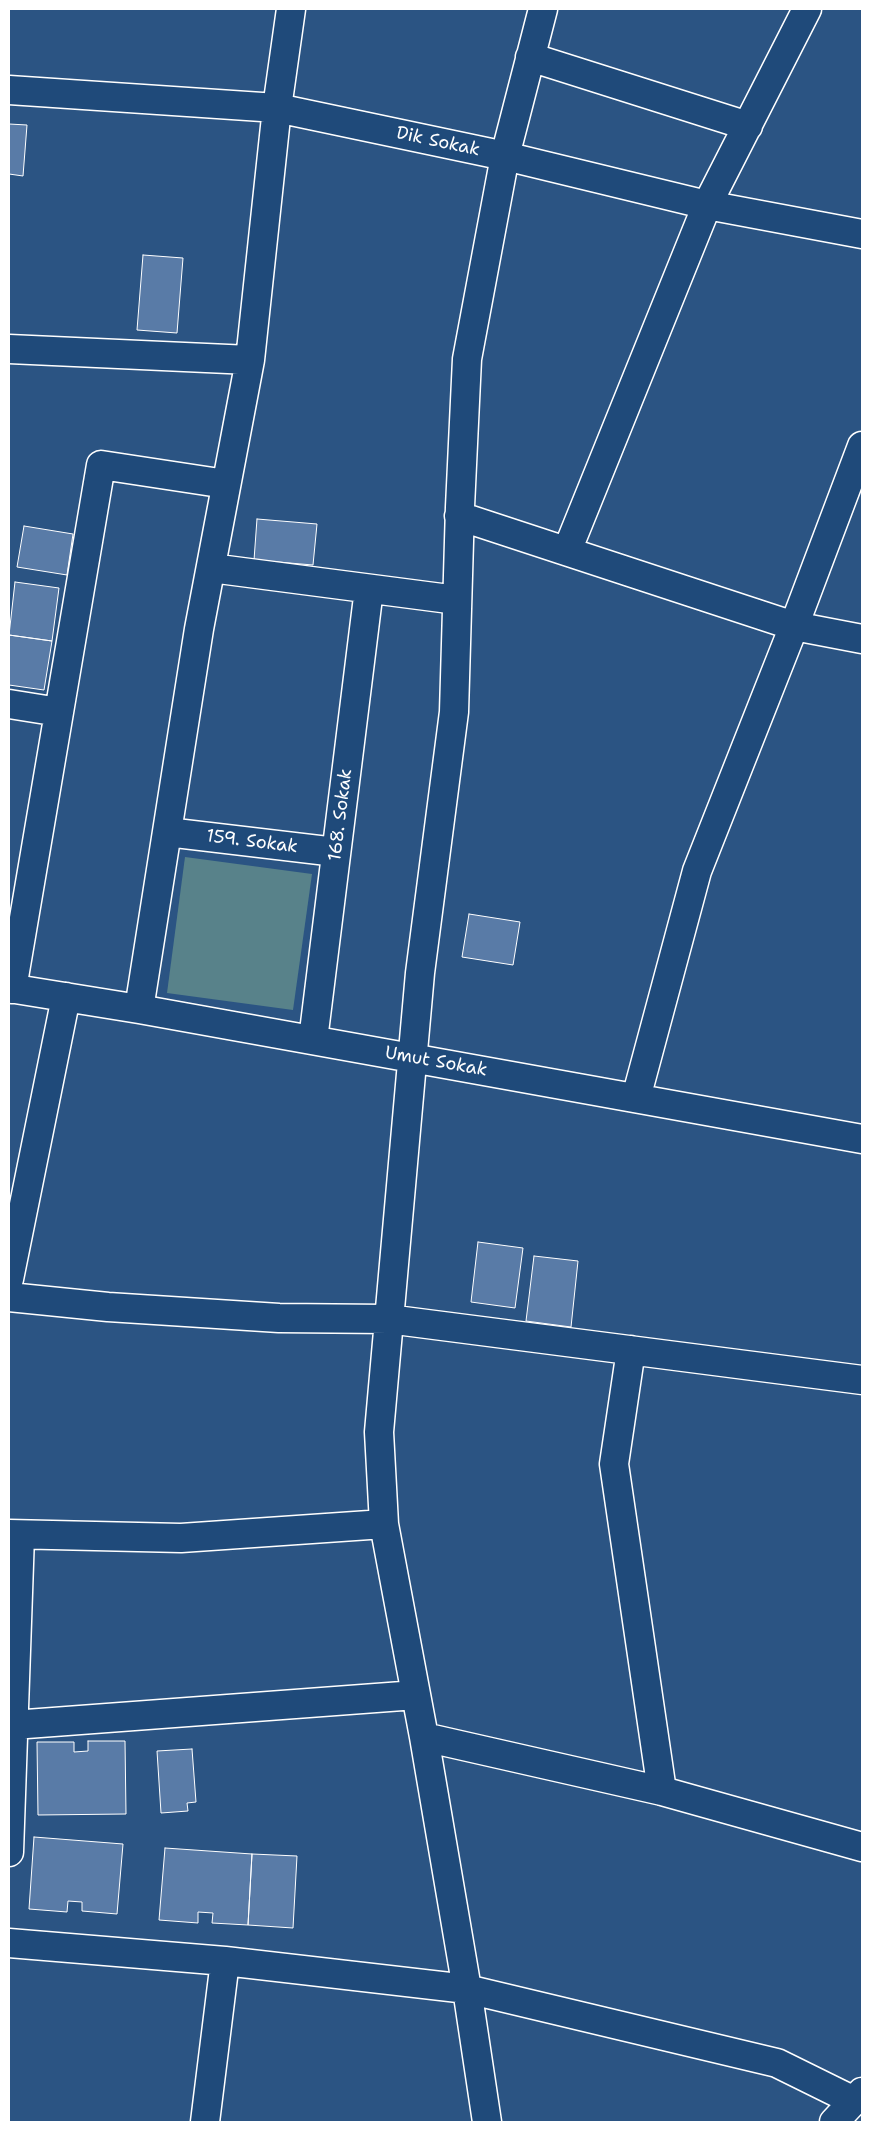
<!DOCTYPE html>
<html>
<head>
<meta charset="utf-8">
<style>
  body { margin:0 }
  #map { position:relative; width:871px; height:2131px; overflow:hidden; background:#2b5483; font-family:"Shantell Sans",sans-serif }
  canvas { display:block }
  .frame { position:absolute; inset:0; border:10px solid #fff; pointer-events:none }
</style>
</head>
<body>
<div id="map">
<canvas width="871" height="2131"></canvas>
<div class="frame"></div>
</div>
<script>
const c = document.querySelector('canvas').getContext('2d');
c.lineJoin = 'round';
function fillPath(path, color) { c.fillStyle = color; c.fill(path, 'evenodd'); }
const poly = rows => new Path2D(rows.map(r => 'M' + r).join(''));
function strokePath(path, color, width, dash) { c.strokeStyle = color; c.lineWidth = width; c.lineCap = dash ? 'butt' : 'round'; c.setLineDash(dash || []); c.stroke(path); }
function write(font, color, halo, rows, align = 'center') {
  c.font = font + ' "Shantell Sans",sans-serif'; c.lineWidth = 4; c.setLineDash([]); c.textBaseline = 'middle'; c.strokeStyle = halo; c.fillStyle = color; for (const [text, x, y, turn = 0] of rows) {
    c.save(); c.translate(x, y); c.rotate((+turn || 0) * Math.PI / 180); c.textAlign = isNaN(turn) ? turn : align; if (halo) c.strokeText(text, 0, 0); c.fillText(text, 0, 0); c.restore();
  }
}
const green = poly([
  [185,857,312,874,293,1010,167,993]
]);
const building = poly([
  [9,124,27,125,23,176,9,174,9,124],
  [143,255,183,258,177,333,137,330,143,255],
  [257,519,317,524,313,565,254,560,257,519],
  [24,526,73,534,67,575,17,567,24,526],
  [15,582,59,588,52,641,9,635,15,582],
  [9,635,52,641,44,690,9,685,9,635],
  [469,914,520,922,513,965,462,957,469,914],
  [478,1242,523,1248,515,1308,471,1302,478,1242],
  [534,1256,578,1261,571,1327,526,1321,534,1256],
  [88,1741,125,1741,126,1814,38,1815,37,1742,74,1742,74,1752,88,1751,88,1741],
  [192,1749,196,1802,187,1803,188,1811,161,1813,157,1751,192,1749],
  [34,1837,123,1844,117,1914,82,1911,82,1902,68,1901,67,1912,29,1909,34,1837],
  [165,1848,252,1854,248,1925,212,1923,213,1913,198,1912,198,1923,159,1920,165,1848],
  [252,1854,297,1856,293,1928,248,1925,252,1854]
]);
const minor = poly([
  [530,57,748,126],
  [9,90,277,108,505,156,707,205,862,234],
  [9,349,250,360],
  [459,516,794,626,862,446],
  [567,551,707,205,807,9],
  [211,568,457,600],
  [9,704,59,712],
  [167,832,336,852],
  [9,988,139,1009,862,1139],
  [12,989,101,465,226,484],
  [139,1009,199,629,250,360,277,108,291,9],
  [313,1040,369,589],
  [636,1098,697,871,794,626,862,639],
  [9,1279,66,997],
  [9,1297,108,1307,279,1318,388,1319,862,1380],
  [631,1350,614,1464,662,1791],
  [9,1534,181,1538,384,1524],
  [13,1725,416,1695],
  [424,1737,662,1791,862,1847],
  [9,1852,20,1535],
  [9,1943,225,1961,205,2122],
  [225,1961,467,1989,777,2063,854,2101],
  [487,2122,467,1989,424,1737,384,1524,379,1432,420,973,454,712,460,507,467,359,505,156,543,9],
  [834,2122,862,2092]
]);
const streetNames = [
  ["Dik Sokak",438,142,12],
  ["168. Sokak",341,815,-83],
  ["159. Sokak",252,842,7],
  ["Umut Sokak",436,1062,10]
];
fillPath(green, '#58828a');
fillPath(building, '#597ba7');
strokePath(building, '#fff', 1);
strokePath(minor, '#fff', 31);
strokePath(minor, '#1f4a7a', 28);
write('18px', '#fff', '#1f4a7a', streetNames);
</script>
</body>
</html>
